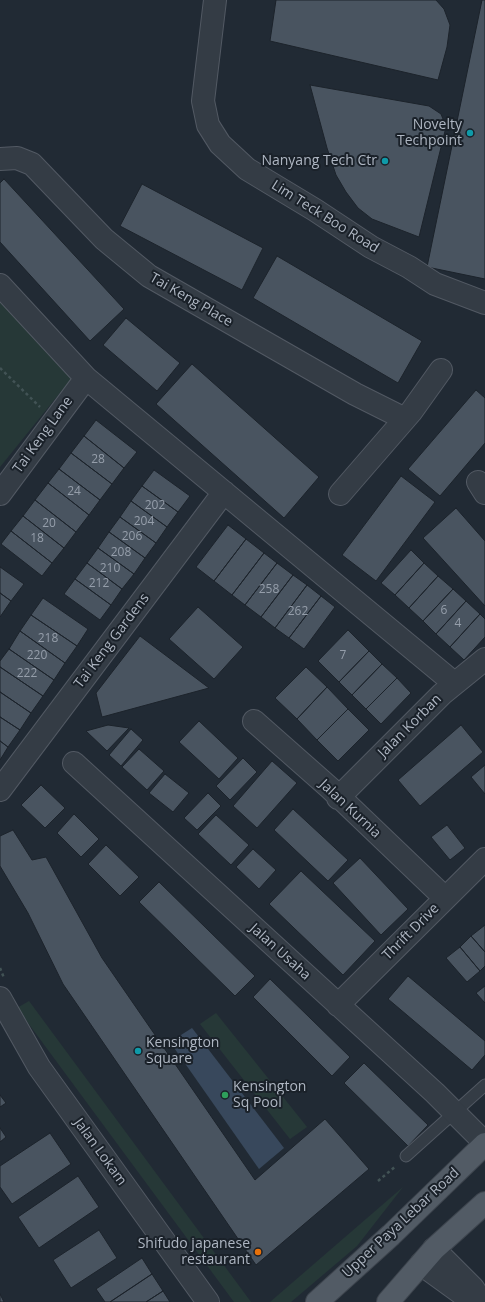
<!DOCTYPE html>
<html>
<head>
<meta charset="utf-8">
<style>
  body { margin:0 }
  canvas { display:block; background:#212a34 }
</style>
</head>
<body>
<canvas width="485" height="1302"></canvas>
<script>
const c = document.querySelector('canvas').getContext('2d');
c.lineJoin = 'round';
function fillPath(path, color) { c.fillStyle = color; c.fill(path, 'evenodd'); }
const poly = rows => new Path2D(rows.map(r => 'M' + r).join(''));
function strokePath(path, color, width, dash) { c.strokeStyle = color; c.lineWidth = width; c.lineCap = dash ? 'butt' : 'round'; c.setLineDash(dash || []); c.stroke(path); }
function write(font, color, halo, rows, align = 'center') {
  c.font = font + ' "Open Sans",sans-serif'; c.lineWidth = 4; c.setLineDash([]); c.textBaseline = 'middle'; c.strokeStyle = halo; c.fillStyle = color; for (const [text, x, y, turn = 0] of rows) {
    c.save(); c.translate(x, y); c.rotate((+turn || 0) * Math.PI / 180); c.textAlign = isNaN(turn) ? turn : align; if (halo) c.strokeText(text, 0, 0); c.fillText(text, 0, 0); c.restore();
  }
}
const green = poly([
  [0,298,72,378,0,467],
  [29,1001,251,1302,234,1302,17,1008],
  [216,1013,307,1127,290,1139,200,1024],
  [403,1187,357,1246,291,1302,270,1302]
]);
const water = poly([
  [192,1028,284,1148,259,1169,170,1042]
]);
const building = poly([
  [276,0,436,0,444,9,450,25,447,47,438,80,270,41,276,0],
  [482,0,485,0,485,279,427,267,482,0],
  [310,85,429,106,441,114,445,124,445,131,419,237,372,219,358,208,346,192,336,175,327,148,310,85],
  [4,179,124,309,90,341,0,242,0,183,4,179],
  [142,184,263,248,242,290,120,226,142,184],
  [277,256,422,341,398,383,253,298,277,256],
  [126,318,180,363,157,391,103,345,126,318],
  [192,364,319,477,284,518,156,404,192,364],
  [476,390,485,398,485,443,440,496,408,469,476,390],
  [96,420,137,452,124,468,84,436,96,420],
  [84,436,124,468,112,484,71,453,84,436],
  [71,453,112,484,100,500,59,469,71,453],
  [59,469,100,500,89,515,48,483,59,469],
  [154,470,190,496,178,512,142,486,154,470],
  [401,476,435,502,376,581,342,555,401,476],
  [48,483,89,515,76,532,35,500,48,483],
  [142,486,178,512,167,527,131,501,142,486],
  [35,500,76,532,64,548,23,516,35,500],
  [131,501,167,527,156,543,120,517,131,501],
  [456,508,485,541,485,606,423,538,456,508],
  [23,516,64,548,52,563,11,531,23,516],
  [120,517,156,543,145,558,109,532,120,517],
  [228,525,246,539,214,581,196,567,228,525],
  [11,531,52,563,42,576,1,544,11,531],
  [109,532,145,558,134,574,98,548,109,532],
  [246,539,264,553,232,595,214,581,246,539],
  [98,548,134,574,122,589,87,563,98,548],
  [411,550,424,563,395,595,381,583,411,550],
  [264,553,277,563,245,605,232,595,264,553],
  [87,563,122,589,111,605,75,579,87,563],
  [277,563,293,575,261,617,245,605,277,563],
  [424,563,438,576,409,608,395,595,424,563],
  [0,567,24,584,11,601,0,593,0,567],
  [293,575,307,585,275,628,261,617,293,575],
  [438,576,453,589,423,621,409,608,438,576],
  [75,579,111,605,100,620,64,594,75,579],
  [307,585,321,596,289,638,275,628,307,585],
  [453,589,466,601,436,634,423,621,453,589],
  [0,593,11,601,0,617,0,593],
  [321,596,335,607,304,649,289,638,321,596],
  [43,598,88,629,77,646,31,615,43,598],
  [466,601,480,614,450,647,436,634,466,601],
  [198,607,243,647,214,679,169,639,198,607],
  [480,614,485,619,485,637,464,660,450,647,480,614],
  [31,615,77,646,65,663,20,631,31,615],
  [348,630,369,651,339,682,318,661,348,630],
  [20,631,65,663,54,680,9,649,20,631],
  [140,636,209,688,102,717,96,693,140,636],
  [9,649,54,680,43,696,0,667,0,661,9,649],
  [369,651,382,664,352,695,339,682,369,651],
  [382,664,397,678,366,709,352,695,382,664],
  [0,667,43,696,31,713,0,692,0,667],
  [306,667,327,687,297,719,275,698,306,667],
  [397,678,411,693,381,724,366,709,397,678],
  [327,687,348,709,317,740,297,719,327,687],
  [0,692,31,713,20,730,0,717,0,692],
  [348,709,369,730,338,761,317,740,348,709],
  [0,717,20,730,8,747,0,741,0,717],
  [199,721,238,758,219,779,179,742,199,721],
  [108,725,129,728,107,751,86,731,108,725],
  [461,725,483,752,420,806,398,780,461,725],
  [131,729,143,740,121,766,109,755,131,729],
  [0,741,8,747,0,760,0,741],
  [139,749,164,771,147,790,122,767,139,749],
  [243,758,257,772,230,800,216,786,243,758],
  [272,761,297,783,257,828,233,806,272,761],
  [485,765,485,794,471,777,485,765],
  [165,774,189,793,173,812,149,793,165,774],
  [41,785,65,808,45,828,21,805,41,785],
  [208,793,221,806,197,830,184,818,208,793],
  [293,809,348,860,328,881,274,830,293,809],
  [74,814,99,839,81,857,57,833,74,814],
  [216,815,249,845,231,865,198,834,216,815],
  [447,825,465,848,450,860,431,837,447,825],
  [13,830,32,860,46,857,102,958,255,1180,325,1119,369,1169,256,1265,63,984,28,913,0,866,0,836,13,830],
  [106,845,139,877,120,896,88,864,106,845],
  [253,849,276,870,259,889,236,867,253,849],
  [360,858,408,909,381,935,333,883,360,858],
  [301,871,375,941,343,975,269,904,301,871],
  [159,882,255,976,235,996,139,902,159,882],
  [485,925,485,952,471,936,485,925],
  [471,936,485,952,485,966,480,971,460,947,471,936],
  [460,947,480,971,467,982,446,958,460,947],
  [408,976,485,1041,485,1055,472,1070,388,999,408,976],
  [270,979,350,1057,332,1076,253,997,270,979],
  [485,986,485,1003,476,993,485,986],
  [364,1063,428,1125,408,1146,344,1083,364,1063],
  [0,1095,6,1103,0,1107,0,1095],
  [0,1128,6,1137,0,1142,0,1128],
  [50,1133,71,1164,12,1204,0,1187,0,1166,50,1133],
  [78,1176,99,1207,39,1248,18,1217,78,1176],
  [99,1230,117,1258,71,1288,53,1260,99,1230],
  [142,1258,152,1274,110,1302,105,1302,96,1289,142,1258],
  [152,1274,163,1291,146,1302,110,1302,152,1274],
  [163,1291,170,1302,146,1302,163,1291],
  [0,1294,4,1302,0,1302,0,1294]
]);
const path = poly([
  [0,368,40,407],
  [0,968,4,978],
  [378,1181,396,1166]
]);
const lane = poly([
  [406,1156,485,1085]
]);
const street = poly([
  [215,0,203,101,208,125,220,144,247,169,315,210,371,247,409,267,435,284,485,303],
  [0,159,17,158,32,164,104,239,149,276,355,394,405,419],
  [0,285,86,378,454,683],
  [478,482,485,493],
  [0,494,86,378],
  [340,494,411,412,441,370],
  [254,721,331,789,445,898],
  [74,763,435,1093,485,1143],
  [0,790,224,492],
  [338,798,442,694,485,659],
  [0,998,39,1067,208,1302],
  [338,1005,485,859],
  [434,1249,473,1288,482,1302],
  [421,1264,472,1301]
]);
const primary = poly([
  [317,1302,391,1235,485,1144],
  [388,1302,434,1249,485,1203]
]);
const markers = [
  [470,133,4,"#0f9aa8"],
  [385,161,4,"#0f9aa8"],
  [138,1051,4,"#0f9aa8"],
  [225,1095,4,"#2e9e5b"],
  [258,1252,4,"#e8710a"]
];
const numberNames = [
  ["28",98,460],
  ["24",74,492],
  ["202",155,506],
  ["204",144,522],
  ["20",49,524],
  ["206",132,537],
  ["18",37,539],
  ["208",121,553],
  ["210",110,569],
  ["212",99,584],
  ["258",269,590],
  ["6",444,611],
  ["262",298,612],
  ["4",458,624],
  ["218",48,639],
  ["220",37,656],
  ["7",343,656],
  ["222",27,674]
];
const poiNames = [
  ["Novelty",462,125],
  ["Techpoint",462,141],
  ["Nanyang Tech Ctr",377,161],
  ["Kensington",146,1043,"left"],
  ["Square",146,1059,"left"],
  ["Kensington",233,1087,"left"],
  ["Sq Pool",233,1103,"left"],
  ["Shifudo japanese",250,1244],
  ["restaurant",250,1260]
];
const streetNames = [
  ["Lim Teck Boo Road",325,217,32],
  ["Tai Keng Place",191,300,30],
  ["Tai Keng Lane",43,435,-54],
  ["Tai Keng Gardens",112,641,-53],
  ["Jalan Korban",410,726,-45],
  ["Jalan Kurnia",350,809,43],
  ["Thrift Drive",411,932,-45],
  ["Jalan Usaha",280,952,42],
  ["Jalan Lokam",100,1152,54],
  ["Upper Paya Lebar Road",401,1223,-43]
];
fillPath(green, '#263837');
fillPath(water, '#38485c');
fillPath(building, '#495460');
strokePath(building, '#1c232b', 1);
strokePath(lane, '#525963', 13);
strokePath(street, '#525963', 24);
strokePath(primary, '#3e454e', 24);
strokePath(path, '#425355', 2.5, [3, 3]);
strokePath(lane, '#343c45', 11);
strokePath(street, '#343c45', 22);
strokePath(primary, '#525b65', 22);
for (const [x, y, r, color] of markers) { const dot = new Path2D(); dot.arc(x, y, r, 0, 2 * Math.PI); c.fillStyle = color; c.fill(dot); strokePath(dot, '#1a2129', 1.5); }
write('12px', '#959eaa', null, numberNames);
write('14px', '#aeb6c2', '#1a2129', poiNames, 'right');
write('14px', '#aeb6c2', '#1a2129', streetNames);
</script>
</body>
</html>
